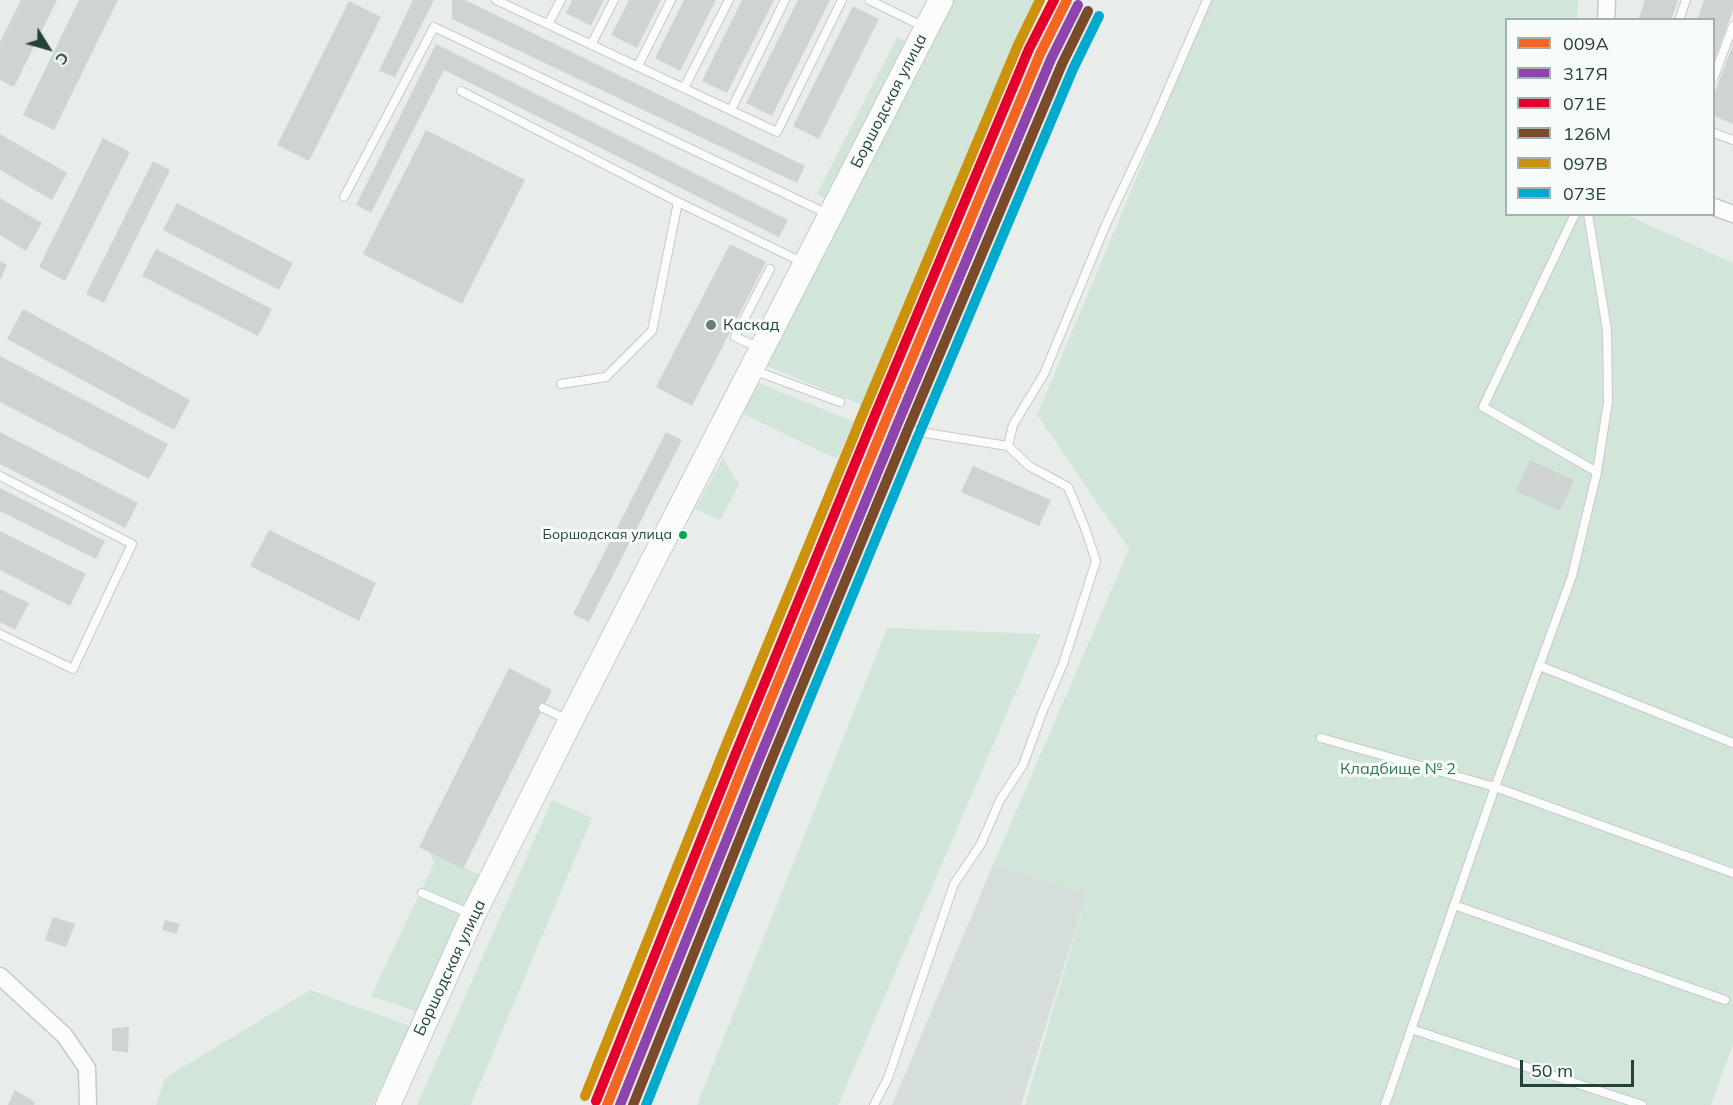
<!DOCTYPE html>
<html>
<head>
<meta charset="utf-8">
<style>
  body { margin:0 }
  #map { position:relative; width:1733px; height:1105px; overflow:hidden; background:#e8edeb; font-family:Mulish,sans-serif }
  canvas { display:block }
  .legend { position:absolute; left:1505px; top:18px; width:210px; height:198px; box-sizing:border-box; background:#f7fbf9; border:2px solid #a3b1ad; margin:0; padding:8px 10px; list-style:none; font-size:18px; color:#24423a }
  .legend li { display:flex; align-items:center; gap:12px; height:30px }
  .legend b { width:30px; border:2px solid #a3b1ad }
  .north { position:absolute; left:18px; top:18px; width:60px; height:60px; -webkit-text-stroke:4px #f7fbf9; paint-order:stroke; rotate:127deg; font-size:16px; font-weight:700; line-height:24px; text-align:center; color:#24423a }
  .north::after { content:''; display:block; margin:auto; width:21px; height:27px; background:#24423a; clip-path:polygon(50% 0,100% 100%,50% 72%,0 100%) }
  .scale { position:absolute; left:1520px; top:1060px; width:114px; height:27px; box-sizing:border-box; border:3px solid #24423a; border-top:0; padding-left:8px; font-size:18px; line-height:21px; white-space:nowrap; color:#24423a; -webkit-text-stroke:4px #f7fbf9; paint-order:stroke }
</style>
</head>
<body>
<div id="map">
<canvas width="1733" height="1105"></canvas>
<ul class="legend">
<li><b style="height:8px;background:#f26522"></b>009А</li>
<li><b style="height:8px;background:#8e44ad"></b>317Я</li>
<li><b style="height:8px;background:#e4002b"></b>071Е</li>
<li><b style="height:8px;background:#7a4b2a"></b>126М</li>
<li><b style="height:8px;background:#cd920c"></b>097В</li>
<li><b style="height:8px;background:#00a9ce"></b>073Е</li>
</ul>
<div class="north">С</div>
<div class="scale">50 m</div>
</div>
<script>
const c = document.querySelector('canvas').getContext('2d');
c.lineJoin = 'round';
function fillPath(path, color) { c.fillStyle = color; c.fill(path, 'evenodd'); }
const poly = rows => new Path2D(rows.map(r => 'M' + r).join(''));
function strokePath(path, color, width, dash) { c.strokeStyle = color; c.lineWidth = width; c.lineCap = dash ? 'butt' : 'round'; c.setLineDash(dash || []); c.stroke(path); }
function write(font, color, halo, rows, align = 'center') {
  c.font = font + ' Mulish,sans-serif'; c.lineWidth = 6; c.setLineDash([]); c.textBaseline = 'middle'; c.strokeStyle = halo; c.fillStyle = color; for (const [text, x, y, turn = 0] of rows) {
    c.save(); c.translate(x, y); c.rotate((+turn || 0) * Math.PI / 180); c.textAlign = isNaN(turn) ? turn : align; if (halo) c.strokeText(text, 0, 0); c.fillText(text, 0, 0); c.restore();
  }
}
const built = poly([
  [993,865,1087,893,1021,1105,892,1105]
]);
const green = poly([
  [949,0,1041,0,1016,50,864,406,760,363],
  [1211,0,1578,0,1577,19,1506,20,1506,214,1627,215,1733,263,1733,1044,1711,1105,1025,1105,1087,893,993,865,1129,549,1037,415],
  [897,37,909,43,829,200,817,194],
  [752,380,854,422,837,459,737,411],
  [723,458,739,485,720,520,695,509],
  [887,628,1041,634,838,1105,697,1105],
  [552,800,592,818,471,1105,417,1105],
  [430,852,480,875,418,1012,371,996,434,863],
  [310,990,410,1026,373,1105,156,1105,165,1078]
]);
const building = poly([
  [21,0,57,0,14,87,0,80,0,42],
  [79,0,118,0,54,130,23,115],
  [413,0,434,0,395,77,379,71],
  [452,0,465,0,805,166,797,183,452,19],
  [572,0,604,0,591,26,566,13],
  [629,0,661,0,637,48,611,35],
  [684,0,716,0,680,71,655,58],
  [742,0,774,0,727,93,702,81],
  [798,0,830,0,772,116,746,103],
  [1645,0,1678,0,1671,20,1638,20],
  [1704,0,1733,0,1733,10,1714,61,1714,20,1697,20],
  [349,1,381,17,309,161,277,145],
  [853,6,879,19,819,139,793,126],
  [436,44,788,220,779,237,444,70,371,213,356,205],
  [1733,44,1733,124,1714,116,1714,95],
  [426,130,525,180,462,304,363,254],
  [0,134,67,173,52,200,0,170],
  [103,138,130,152,65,281,39,267],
  [153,161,170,170,104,303,86,294],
  [0,198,42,223,26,251,0,235],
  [177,203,293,263,279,290,163,230],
  [730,244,766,262,692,406,656,387],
  [156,249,272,309,258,336,142,276],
  [0,261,7,265,0,280],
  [23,309,190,400,174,430,7,339],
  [0,356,168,444,149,479,0,402],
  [0,432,138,503,125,528,0,464],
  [666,432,682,440,589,622,573,614],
  [1530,460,1574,480,1560,511,1516,491],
  [973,466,1051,500,1039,526,961,492],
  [0,488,105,541,96,559,0,511],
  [269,530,376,583,359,621,250,566],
  [0,531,86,574,70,606,0,570],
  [0,589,29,603,15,630,0,622],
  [509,668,552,690,463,869,419,847],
  [53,917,75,924,66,947,45,940],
  [165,920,180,924,176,934,162,930],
  [129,1027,128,1052,112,1051,112,1028],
  [15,1090,35,1102,34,1105,8,1105]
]);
const lane = poly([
  [496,0,777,132,842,0],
  [869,0,924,27],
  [1679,20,1686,0],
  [548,24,561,0],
  [591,45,614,0],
  [638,66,671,0],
  [1714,77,1733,26],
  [684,88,729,0],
  [461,91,678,202,804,263],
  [731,110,785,0],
  [1714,133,1733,140],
  [344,197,434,27,830,215],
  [1575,214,1483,407,1597,472,1608,402,1607,330,1588,214],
  [760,348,735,337,770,269],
  [753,370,840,402],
  [561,384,606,377,652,331,678,202],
  [1008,446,1013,425,1044,374,1107,222,1151,129,1207,0],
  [0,476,132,544,73,669,0,634],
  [1540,666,1733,743],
  [543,708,570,721],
  [1321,738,1495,787,1733,873],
  [422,893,471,914],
  [1454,905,1725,1000],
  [1411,1029,1642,1105],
  [874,1105,888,1078,954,884,981,844,1000,800,1023,765,1042,713,1063,664,1096,561,1085,528,1068,487,1029,466,1008,446,913,431],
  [1385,1105,1495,787,1572,576,1597,472]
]);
const street = poly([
  [1606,20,1607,0],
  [1714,207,1733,214],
  [0,976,64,1035,87,1068,88,1105]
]);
const secondary = poly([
  [388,1105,473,915,570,722,941,0]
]);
const rail1 = poly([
  [607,1105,746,759,886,420,1040,54,1067,0]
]);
const rail2 = poly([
  [620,1105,757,764,897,425,1051,59,1078,5]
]);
const rail3 = poly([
  [596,1101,735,755,875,415,1029,49,1054,0]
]);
const rail4 = poly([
  [633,1105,768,768,908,429,1062,64,1088,11]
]);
const rail5 = poly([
  [585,1096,724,750,864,411,1018,45,1040,0]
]);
const rail6 = poly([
  [646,1105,779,773,919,434,1073,69,1099,16]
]);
const markers = [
  [711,325,6,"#697e78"],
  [683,535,5,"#00a651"]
];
const busNames = [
  ["Боршодская улица",672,535]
];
const streetNames = [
  ["Боршодская улица",889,101,-63],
  ["Боршодская улица",450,968,-65]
];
const poiNames = [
  ["Каскад",723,325]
];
const parkNames = [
  ["Кладбище № 2",1398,769]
];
fillPath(built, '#d6dedb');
fillPath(green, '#d1e6d8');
fillPath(building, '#cfd4d2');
strokePath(lane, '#c5cac8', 10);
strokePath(street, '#c5cac8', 19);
strokePath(secondary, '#c3cbc8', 26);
strokePath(lane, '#fcfcfc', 8);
strokePath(street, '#fcfcfc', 16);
strokePath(secondary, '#fcfcfc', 24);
strokePath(rail1, '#f26522', 10);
strokePath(rail2, '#8e44ad', 10);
strokePath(rail3, '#e4002b', 10);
strokePath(rail4, '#7a4b2a', 10);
strokePath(rail5, '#cd920c', 10);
strokePath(rail6, '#00a9ce', 10);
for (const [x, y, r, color] of markers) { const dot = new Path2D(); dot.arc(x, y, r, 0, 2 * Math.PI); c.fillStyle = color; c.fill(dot); strokePath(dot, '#f7fbf9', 2); }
write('14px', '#24423a', '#f7fbf9', busNames, 'right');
write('16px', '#24423a', '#f7fbf9', streetNames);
write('16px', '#24423a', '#f7fbf9', poiNames, 'left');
write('16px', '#2d7a4b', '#f7fbf9', parkNames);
</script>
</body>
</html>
